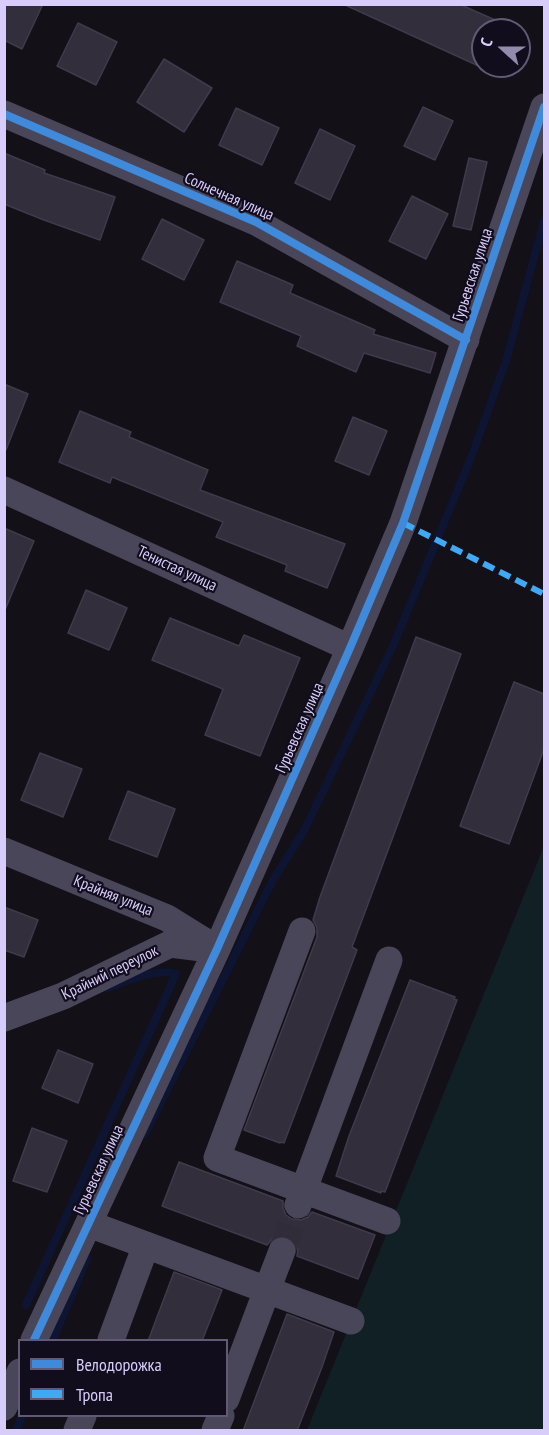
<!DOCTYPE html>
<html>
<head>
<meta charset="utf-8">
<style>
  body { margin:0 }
  #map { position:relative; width:549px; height:1435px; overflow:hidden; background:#131018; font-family:"PT Sans Narrow",sans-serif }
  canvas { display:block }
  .frame { position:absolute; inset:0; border:6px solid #d8ccfb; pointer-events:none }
  .legend { position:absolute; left:18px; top:1339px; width:210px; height:78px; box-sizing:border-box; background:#120d1c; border:2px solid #615975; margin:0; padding:8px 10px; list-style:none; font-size:18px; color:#d8ccfb }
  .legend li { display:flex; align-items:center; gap:12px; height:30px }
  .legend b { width:30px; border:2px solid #615975 }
  .north { position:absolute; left:471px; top:18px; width:60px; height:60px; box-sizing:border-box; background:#120d1c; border:2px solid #615975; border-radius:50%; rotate:291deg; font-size:16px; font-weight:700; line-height:24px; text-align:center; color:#d8ccfb }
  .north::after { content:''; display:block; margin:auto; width:21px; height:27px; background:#938aac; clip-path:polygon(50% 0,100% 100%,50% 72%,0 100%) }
</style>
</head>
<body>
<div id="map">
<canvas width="549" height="1435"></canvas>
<div class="frame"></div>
<ul class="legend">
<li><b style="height:8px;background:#408adc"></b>Велодорожка</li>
<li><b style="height:8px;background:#3fa9f5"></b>Тропа</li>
</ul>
<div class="north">С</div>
</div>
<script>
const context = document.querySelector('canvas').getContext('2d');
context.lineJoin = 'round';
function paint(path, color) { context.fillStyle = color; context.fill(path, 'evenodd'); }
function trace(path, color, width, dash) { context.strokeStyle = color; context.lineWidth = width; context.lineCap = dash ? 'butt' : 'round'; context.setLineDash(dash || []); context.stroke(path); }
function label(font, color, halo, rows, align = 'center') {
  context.font = font + ' "PT Sans Narrow",sans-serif'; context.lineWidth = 4.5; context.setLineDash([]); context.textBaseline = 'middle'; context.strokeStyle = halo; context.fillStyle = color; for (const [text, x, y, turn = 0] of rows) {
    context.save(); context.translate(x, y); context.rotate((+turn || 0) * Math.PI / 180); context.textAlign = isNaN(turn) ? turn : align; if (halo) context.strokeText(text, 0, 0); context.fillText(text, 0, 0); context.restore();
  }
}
paint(new Path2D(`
  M544 846V1430H307Z`), '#102024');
trace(new Path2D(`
  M145 1134 273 880 304 831 393 646 471 458 506 361 544 221
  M26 1305 176 974C159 967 124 982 108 988
  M53 1340 87 1259
  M16 1430 22 1416`), '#0d1533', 8);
const building = new Path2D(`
  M4 4H43L22 49 4 40Z
  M343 4H459L502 23 499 30H483V68Z
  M78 23 117 42 96 85 57 66Z
  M164 59 212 88 184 132 137 102Z
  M423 107 453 121 435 160 404 146Z
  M236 108 279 128 262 165 219 145Z
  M320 129 355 146 330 200 295 183Z
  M4 153 45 170 44 173 115 197 100 240 44 220 4 204Z
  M469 158 487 162 471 230 453 226Z
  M412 196 448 214 426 259 389 241Z
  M162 219 204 240 184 280 142 259Z
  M237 261 293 285 290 293 375 330 373 334 436 353 430 373 364 353 356 372 297 346 301 336 220 302Z
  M4 384 28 394 6 450H4Z
  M80 411 131 432 129 437 208 470 200 490 345 544 327 588 285 571 287 565 216 537 223 522 112 477 110 483 59 462Z
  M353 417 387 431 369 475 335 461Z
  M4 528 34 541 5 610H4Z
  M86 590 127 608 109 650 68 633Z
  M170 618 239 646 244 635 300 658 260 756 205 735 223 689 152 660Z
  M416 637 461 654 352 947 357 950 284 1143 281 1142 280 1143 244 1130 317 937V928L313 920 320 897Z
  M514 682 544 694V749L509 844 460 826Z
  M40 753 82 769 63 817 21 800Z
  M128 791 175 809 157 857 109 839Z
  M4 907 38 920 24 957 4 950Z
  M410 980 455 997 454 999 457 1000 385 1192 381 1191V1193L336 1176 349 1136Z
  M58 1050 93 1064 78 1103 42 1088Z
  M32 1128 67 1141 47 1192 13 1181Z
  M179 1162 283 1201V1208L286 1215 292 1219 301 1220 308 1217 312 1212 375 1235 358 1279 297 1256 298 1249 295 1242 287 1236H279L273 1238 267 1245 162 1206Z
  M174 1272 222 1290 202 1341H148Z
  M287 1314 334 1332 322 1367 297 1431H243Z`);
paint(building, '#322e3b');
trace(building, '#413a4c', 1.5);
trace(new Path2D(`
  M282 1251 298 1206`), '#312c3a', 27, [27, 14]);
trace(new Path2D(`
  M4 114 256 222 466 340
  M4 490 350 648
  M4 851 167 918 217 949
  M302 931 217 1158 387 1221
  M4 1018 63 996 170 944 210 949
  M298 1205 389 960
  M89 1224 267 1290 226 1399
  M282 1251 267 1290 351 1321
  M34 1340 217 949 350 648 403 523 544 107
  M111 1340 146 1245
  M4 1407 20 1372
  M77 1430 83 1416
  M215 1430 221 1416`), '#494659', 27);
trace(new Path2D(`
  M403 523 544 594`), '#3fa9f5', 6, [12, 6]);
trace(new Path2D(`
  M4 114 256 222 466 340
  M34 1340 217 949 350 648 403 523 544 107`), '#408adc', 8);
label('16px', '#d8ccfb', '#120d1c', [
  ["Солнечная улица",229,197,24],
  ["Гурьевская улица",473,275,-72],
  ["Тенистая улица",177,569,25],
  ["Гурьевская улица",300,728,-66],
  ["Крайняя улица",113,896,22],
  ["Крайний переулок",110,973,-26],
  ["Гурьевская улица",99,1170,-65]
]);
</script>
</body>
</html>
